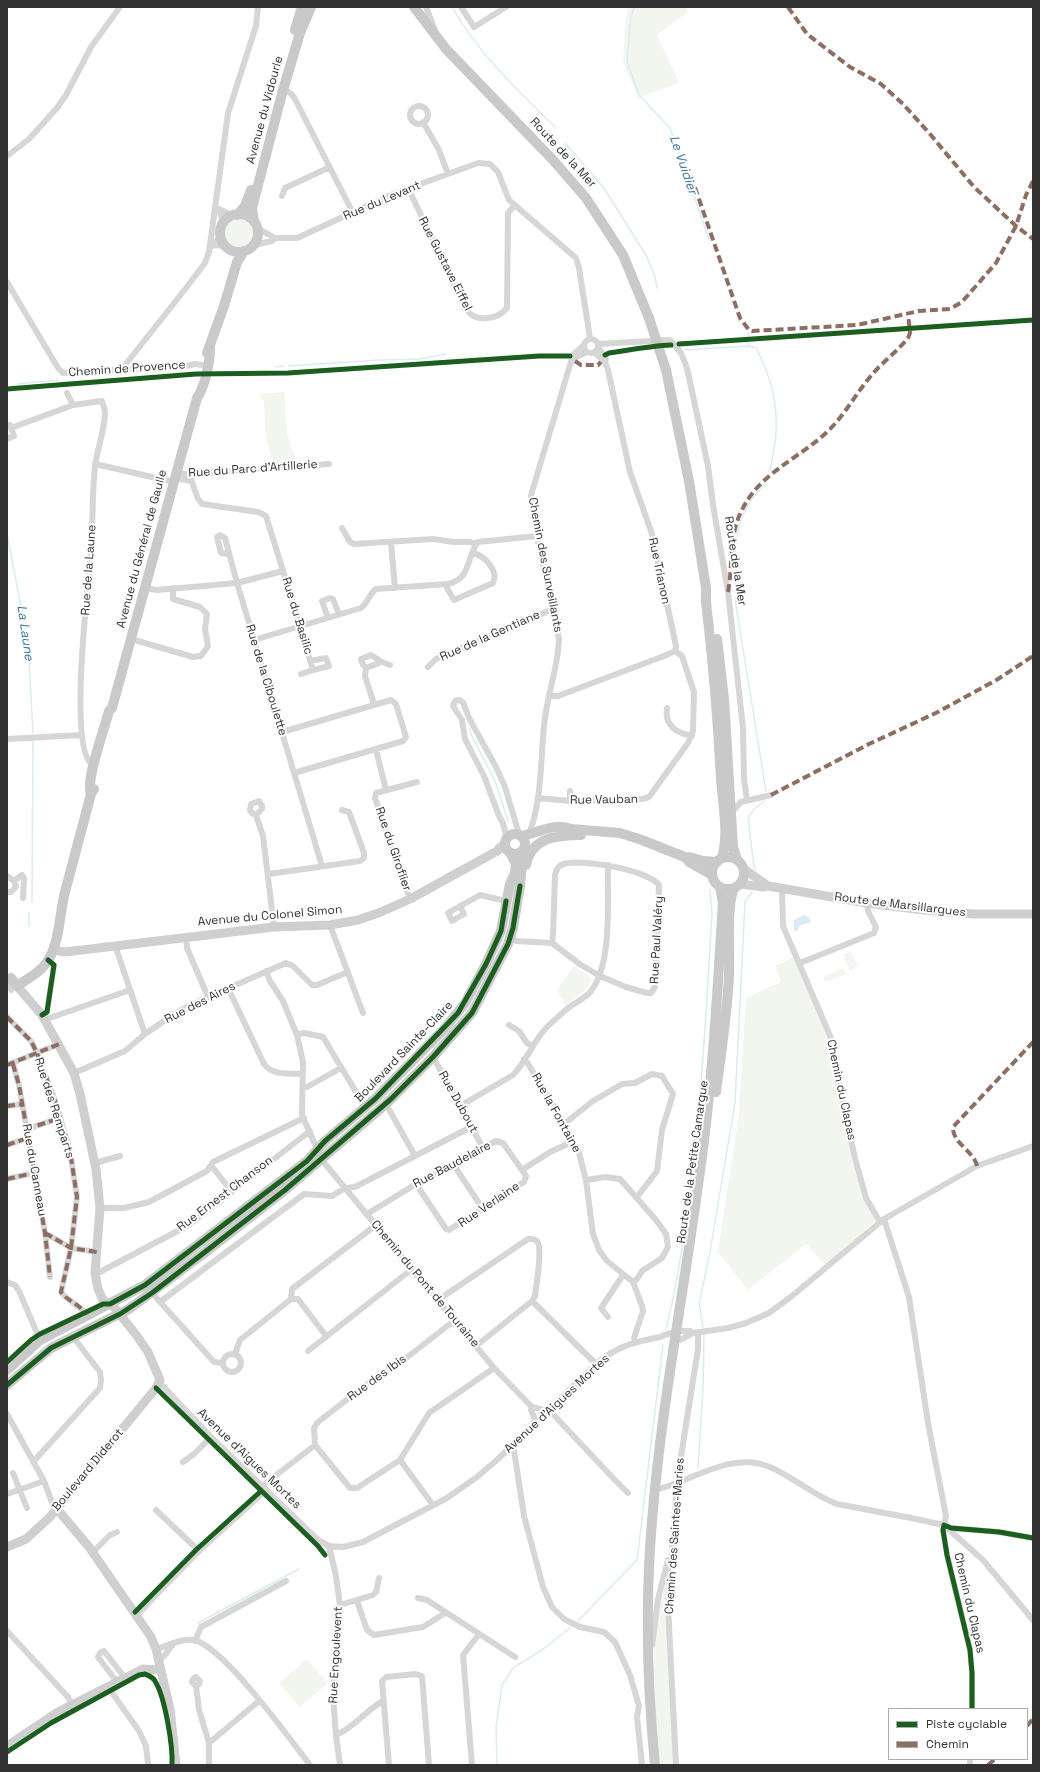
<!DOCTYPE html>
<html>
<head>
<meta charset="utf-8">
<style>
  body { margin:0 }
  #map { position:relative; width:1040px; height:1772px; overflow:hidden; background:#fff; font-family:"Space Grotesk",sans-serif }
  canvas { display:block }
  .frame { position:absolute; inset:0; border:8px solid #323232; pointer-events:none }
  .legend { position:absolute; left:888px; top:1708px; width:140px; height:52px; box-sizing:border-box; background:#fff; border:1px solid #adadad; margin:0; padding:5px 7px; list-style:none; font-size:12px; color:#323232 }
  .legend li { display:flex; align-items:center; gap:8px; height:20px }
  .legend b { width:20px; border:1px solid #adadad }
</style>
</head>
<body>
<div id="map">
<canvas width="1040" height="1772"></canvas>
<div class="frame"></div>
<ul class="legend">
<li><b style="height:5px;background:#1b5e20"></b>Piste cyclable</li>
<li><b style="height:5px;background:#8d6e63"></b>Chemin</li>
</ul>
</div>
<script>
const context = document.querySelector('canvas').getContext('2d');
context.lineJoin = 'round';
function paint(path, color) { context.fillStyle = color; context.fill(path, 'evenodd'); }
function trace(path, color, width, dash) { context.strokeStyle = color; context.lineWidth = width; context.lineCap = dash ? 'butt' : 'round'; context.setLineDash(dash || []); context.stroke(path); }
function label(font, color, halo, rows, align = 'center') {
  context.font = font + ' "Space Grotesk",sans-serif'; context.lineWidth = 4; context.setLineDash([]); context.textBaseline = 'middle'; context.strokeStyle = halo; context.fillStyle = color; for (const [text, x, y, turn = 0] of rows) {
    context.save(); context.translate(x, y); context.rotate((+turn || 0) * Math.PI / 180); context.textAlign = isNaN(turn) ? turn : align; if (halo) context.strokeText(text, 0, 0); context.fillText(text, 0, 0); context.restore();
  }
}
paint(new Path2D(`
  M628 7H685L688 12 657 35 679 83 638 98 623 61 626 19Z
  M225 233a14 14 0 1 1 28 0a14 14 0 1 1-28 0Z
  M284 392 287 433 296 461 268 463 271 457 265 434 264 401 260 394Z
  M851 951 858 966 850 971 843 955Z
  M794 957 830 1043 863 1194 876 1220 826 1266 806 1244 748 1290 718 1252 739 1113 746 998 781 982 775 966Z
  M574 966 589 976 592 980 584 991 566 1006 557 990Z
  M843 968 846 974 825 982 823 977Z
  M669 1565 675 1765H660L655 1725 654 1640Z
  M307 1659 328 1683 300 1707 279 1683Z`), '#f2f6ee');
paint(new Path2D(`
  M804 915 810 918 811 922 799 926 798 930 794 932V920Z`), '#dbebf4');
trace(new Path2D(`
  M452 7C478 53 517 90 555 127
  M634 7 631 17 627 61 639 95 670 128 709 239
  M565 143 604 188 647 257 655 277 657 288
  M748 332V336
  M748 341 749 346
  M685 350 749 346 756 348C770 374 778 404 776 434 775 446 772 459 770 471
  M289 366 379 360 420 359 446 354
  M276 367 284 366
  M18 384 58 380
  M7 534 28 643 33 733
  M735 572C735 549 736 525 748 505 753 496 765 485 768 478
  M736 579V606L766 791
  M470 729 471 734 495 781 508 821
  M756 870 754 867 748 818 754 809 765 801
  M32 902 33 741
  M29 926V912
  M703 1328 699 1303 701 1295 710 1252 735 1103 745 902 752 892
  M666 1329C676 1290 682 1251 687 1212 701 1113 706 1014 712 914L710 890
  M698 1468 703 1389 704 1335
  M578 1621 637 1560 663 1345
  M198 1623 299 1569
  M497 1765 496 1727 502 1685 513 1668 542 1650 570 1628`), '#dbebf4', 1.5);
trace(new Path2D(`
  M426 7 435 30
  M461 7 474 27 506 7
  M283 90 289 92 294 97 353 213
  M410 115a9 9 0 1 1 18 0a9 9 0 1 1-18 0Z
  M423 122 439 150 448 174
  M7 156 29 139 57 108 66 95 91 47 120 7
  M408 188 466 309C475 323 497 320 507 308L508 213 515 205
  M282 196 285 188 330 167
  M215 207 233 216
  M220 211 223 223
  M257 228 275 238H297L393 194 478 163 490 164 498 172 509 200 576 258 579 268 590 338
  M214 245 221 234
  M254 245 272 241 275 238
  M210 247 214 245 225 246
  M7 282 58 368 63 373 186 366 195 364 202 365
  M584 346a7 7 0 1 1 14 0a7 7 0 1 1-14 0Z
  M598 344 670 340 681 353 687 368 708 466 713 505 728 592 743 728 744 779 747 800
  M594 352 605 362
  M572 359 587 352
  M122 369 186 288 205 263 209 252 228 113 256 26 258 7
  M67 393 73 405
  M7 425H10L14 436 7 439
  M11 428 73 405 102 401C103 405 105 409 105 413 105 430 97 449 95 466 92 494 93 523 91 551 89 581 67 752 93 765
  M95 464 174 482
  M176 473 189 474 329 464
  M189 474 198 499 202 504 258 512 266 516 283 571
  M175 478 191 481
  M342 528 350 542 354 544 433 539 454 542H470L476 544
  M391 543 395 588
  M228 554 221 553 217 537 220 535 225 538 237 583 283 571 313 670 329 666 326 658 310 661
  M447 584V588L454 600 493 583C499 571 485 556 473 553
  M145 588 157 590 237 583 322 866
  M328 618 322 601 330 598 333 599 339 614
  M131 639 193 657 201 656 208 646 205 629 207 614 200 607 173 599V588
  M254 640 361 608C368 603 369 594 376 589L447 584C472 580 466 556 478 542L537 536
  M371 655 379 660V663L366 668 363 665 361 659Z
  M379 661 390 665
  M428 667 436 659 553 609
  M366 668 365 676 374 704
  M301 674 313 670
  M550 696H558L664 656 675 651 676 646 652 534 630 472 608 370 605 362 606 359 598 347
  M667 708C664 725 676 733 692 736
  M282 732 391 700 396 704 406 737 403 741 294 773
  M7 739 82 735
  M376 750 386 790
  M538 798 570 801 642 799 649 797 688 743 693 731 694 692 682 656 675 651
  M570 801V791
  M732 812 741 802 771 795
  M256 815 262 809V806L259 801 251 804 250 810 252 813 256 815 263 836 274 927
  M529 834C543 798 540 756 545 717 549 690 558 666 559 639L537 536 531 495 573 355 584 345
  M507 839 503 823 499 816 484 776 465 739 462 720 453 706 455 701 459 700 463 702 469 718 496 767 505 787 519 834
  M269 874 360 861 364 858V853L349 812 342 810
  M7 876 14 881 16 887 11 892H7
  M14 881 22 875 24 878 23 898
  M782 889 783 926 831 1038 843 1104 855 1158 866 1198 880 1222
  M410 899 375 798 376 793 417 782
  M460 906 464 914 452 921 448 913 480 895 506 901
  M330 925 363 1013
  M186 937 187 948 208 997
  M510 938 516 941 552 943 581 965 600 976 626 987 647 993H651L655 987 659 885C648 870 578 857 561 865 557 867 556 871 555 875L553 935 552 943
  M116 945 117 951 145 1034
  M800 963 874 933 876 927 868 911 867 903
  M266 971 270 981 283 1001 297 1035 303 1062 302 1115 317 1149
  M11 978 9 983 11 990
  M228 988 264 1064C273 1076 289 1073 303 1074
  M42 1015 47 1012 54 965 48 960
  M7 1017 31 1041 37 1053 55 1101 70 1151 77 1197 71 1248 61 1292C68 1302 81 1305 87 1316
  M44 1020 130 990
  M509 1025 519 1031 527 1043 532 1046
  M297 1035 304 1033 323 1037 365 1107
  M433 1057 483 1148
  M524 1059 527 1062 564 1124 572 1142 578 1149 586 1180 593 1234 599 1250 607 1261 633 1282 642 1306 643 1311 634 1338 635 1342
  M13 1064 19 1085 27 1131 45 1233 50 1277
  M7 1065 59 1044
  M74 1073 125 1051 145 1034 179 1011 208 997 286 963 293 966 312 985H317L348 972
  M303 1088 307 1087 341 1068
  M386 1104 415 1156
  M7 1106 22 1104
  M460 1106 513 1075C526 1062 533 1042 546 1028 553 1021 560 1015 567 1009 574 1003 586 998 591 991 613 962 607 901 608 865
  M564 1124 593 1101 622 1084 635 1083 652 1074 662 1076 673 1094 662 1130 657 1171 637 1197
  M27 1131 33 1127 60 1118
  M7 1145 28 1138
  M321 1159 494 1368 532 1407 551 1412 613 1478 628 1493
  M95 1163 120 1156
  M453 1164 483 1209
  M211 1165 231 1191
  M7 1179 34 1173
  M586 1180 606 1177 620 1179 656 1220 666 1234 668 1247 662 1258 642 1271 637 1279 633 1282
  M416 1184 446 1229 449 1230 524 1182 526 1176 522 1170
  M100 1208H124L149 1202 207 1171 213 1162 304 1118
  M367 1214 416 1184 496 1141 503 1143 522 1170 550 1152 572 1142
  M884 1219 909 1297 928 1423 946 1516 943 1530 947 1555 970 1650 972 1673V1709
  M45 1233 71 1248 97 1252
  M95 1273H98L189 1225 310 1131
  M7 1282 15 1285 19 1291 40 1340
  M152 1293 214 1362 223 1363
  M291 1299H298L326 1336
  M438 1300 528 1239C531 1239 534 1238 537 1241 543 1248 536 1286 535 1296L532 1301 476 1346
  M532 1301 596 1364
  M160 1302 304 1194 332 1196 345 1188 355 1187 471 1127
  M608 1317 601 1308 623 1275
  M681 1331H690L693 1333
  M680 1340 693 1333 728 1328 746 1323 769 1313 792 1296 884 1219 977 1166 1033 1146
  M308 1351 412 1269
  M235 1354 240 1340 291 1299 292 1289 376 1225
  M223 1363a9 9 0 1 1 18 0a9 9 0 1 1-18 0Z
  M159 1382 211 1437 318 1540 329 1546 343 1547 363 1542 447 1498 477 1477 498 1459 596 1364C617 1346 634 1342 660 1337L664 1335 675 1332
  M532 1407 531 1410 536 1422
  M7 1414 44 1481 53 1505 57 1509
  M315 1445 314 1428 318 1422 380 1374 401 1362 455 1320
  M511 1447 514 1450 524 1516 543 1587 552 1607 564 1619 580 1627 604 1632 615 1642 630 1675 639 1706 637 1717 642 1765
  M400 1460 429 1413 494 1368
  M33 1462 100 1388 101 1380 100 1372 74 1338
  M183 1462 194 1454 211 1437
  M13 1473 27 1508
  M262 1486 315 1445 350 1488H357L400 1460 433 1505
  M655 1490C691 1482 731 1450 770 1467 793 1477 813 1495 837 1504L911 1518 944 1525 951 1528 999 1532 1033 1538
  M7 1494 44 1481
  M156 1510 199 1551
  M946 1527 983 1560 1033 1620
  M329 1546 336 1576 340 1605 333 1696 336 1735 340 1765
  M93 1552 110 1535 117 1532
  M418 1598 427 1600 515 1657
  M357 1601 367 1630 374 1635 423 1627 445 1613
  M340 1605 373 1595 376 1592 379 1578
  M137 1615 199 1551 266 1490
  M7 1631 68 1697 72 1705
  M195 1641 201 1627 286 1581
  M652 1645 658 1599 668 1560
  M156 1649C167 1646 182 1638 194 1640 224 1647 289 1738 310 1765
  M158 1662 165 1655 173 1644
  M117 1682 98 1657 101 1652 104 1651 125 1678
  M196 1686 199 1684 200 1681 196 1677 193 1679 192 1682 196 1686 199 1710 209 1743
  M108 1687 139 1731 146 1746 148 1765
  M336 1735C354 1728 366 1710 383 1701
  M209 1765V1743L259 1701
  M389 1765 382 1681 386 1677 416 1674 422 1676 429 1765
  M472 1765 463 1655 479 1634
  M676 1765 668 1605 677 1482 698 1349V1333
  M970 1765V1759`), '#d6d6d6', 6);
trace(new Path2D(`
  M744 869 768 886
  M740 884 764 887 768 886 867 903 924 910 973 914H1033
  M53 950 65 952 274 927 330 925 358 920 381 912 410 899 499 850V848L505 844
  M57 1509 89 1547 151 1637 156 1649 170 1709 176 1765
  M7 1547 26 1539 50 1517 156 1388 160 1380 148 1352 137 1336 114 1307 103 1300 98 1289 95 1273 100 1208 96 1169 80 1094 74 1073 42 1015 17 986
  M7 1746 58 1712 143 1669 159 1670`), '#cfcfcf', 9);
trace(new Path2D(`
  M414 7 446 49 553 160 586 198 623 255 649 318
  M295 30 302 7
  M220 233a19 19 0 1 1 38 0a19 19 0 1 1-38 0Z
  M237 215 245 206 251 190
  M254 221 252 208 283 90 300 33 311 7
  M207 353 224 306 237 262 244 251
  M666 370 689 481 706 588V602C713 661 718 720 721 779 723 805 729 834 722 858
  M717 639 724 699 733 847 737 860
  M91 794C85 781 105 727 109 711L112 708 197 398C205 387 210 361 210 348
  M505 844a10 10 0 1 1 20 0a10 10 0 1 1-20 0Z
  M522 836C538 833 555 822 571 829L620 833 642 840 687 858 689 857 703 861 717 862
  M712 873a16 16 0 1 1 32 0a16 16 0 1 1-32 0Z
  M687 858 689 862 712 875
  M526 865C532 836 557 836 581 835
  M11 978 17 986C26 980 37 974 44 966 60 948 59 914 65 892L91 794 94 789
  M716 1092C721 1054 727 1015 729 976 730 954 726 907 734 888
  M7 1370 40 1340 145 1285 307 1161 325 1141 375 1099 446 1027 465 1003 486 964 501 931 510 884 515 873 516 864 511 854
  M7 1385 51 1348 129 1309 203 1254 285 1190 386 1104 433 1057 472 1013 508 944 513 928 520 886 523 851
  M655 1765C647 1684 645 1603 652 1521 661 1409 683 1297 698 1185 712 1092 717 997 723 903L720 887`), '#c9c9c9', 10);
trace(new Path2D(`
  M649 318 666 370`), '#c9c9c9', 10);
trace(new Path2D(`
  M788 7 807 34 850 67 881 84 903 104 930 134 974 187 1016 226 1033 239
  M691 176 740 318 749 330 752 331 857 325 919 311 950 309 962 302 996 263 1016 226 1026 195 1033 181
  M575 361 581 365H598L601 362
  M728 592C733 566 729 538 740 514 758 473 796 461 827 432 844 416 855 395 870 377 881 363 897 352 908 338L910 333 908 314
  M771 795 869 744 938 712 998 679 1033 656
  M7 1017 31 1041 37 1053 55 1101 70 1151 77 1197 71 1248 61 1292C68 1302 81 1304 86 1315
  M13 1064 19 1085 27 1131 45 1233 50 1277
  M7 1065 59 1044
  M7 1106 22 1104
  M27 1131 33 1127 60 1118
  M7 1145 28 1138
  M977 1166C974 1151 952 1143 953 1127L1033 1042
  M7 1179 34 1173
  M45 1233 71 1248 97 1252
  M1027 1726 1033 1719
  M988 1765 995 1759`), '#8d6e63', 4, [8, 4]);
trace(new Path2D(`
  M679 344 1033 320
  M605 355 609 353C630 350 650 346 671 345
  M7 389 196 374 288 373 539 356H570
  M42 1015 47 1012 54 965 48 960
  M7 1362 31 1340 40 1334 103 1304H110L145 1285 307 1161 325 1141 375 1099 458 1013 486 964 497 940 501 931 506 901
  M7 1385 51 1348 120 1314 152 1293 285 1190 391 1099 433 1057 472 1013 508 944 513 928 520 886
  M156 1388 318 1546 325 1555
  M135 1612 197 1549 261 1491
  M972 1709V1673L970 1650 947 1555 943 1530 944 1525 951 1528 999 1532 1033 1538
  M7 1752 51 1723 139 1675 145 1674C149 1676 153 1677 155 1681 165 1697 173 1746 172 1765`), '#1b5e20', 5);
label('12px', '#323232', '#fff', [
  ["Avenue du Vidourle",265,110,-75],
  ["Route de la Mer",563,153,47],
  ["Rue du Levant",382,201,-23],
  ["Rue Gustave Eiffel",445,264,63],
  ["Chemin de Provence",127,369,-4],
  ["Rue du Parc d'Artillerie",253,469,-4],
  ["Avenue du Général de Gaulle",142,549,-75],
  ["Route de la Mer",735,561,81],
  ["Chemin des Surveillants",545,565,79],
  ["Rue de la Laune",89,570,-86],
  ["Rue Trianon",659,571,78],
  ["Rue du Basilic",297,616,73],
  ["Rue de la Gentiane",490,636,-24],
  ["Rue de la Ciboulette",266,680,73],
  ["Rue Vauban",604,800,-1],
  ["Rue du Giroflier",393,849,71],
  ["Route de Marsillargues",900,905,7],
  ["Avenue du Colonel Simon",270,916,-5],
  ["Rue Paul Valéry",657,940,-87],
  ["Rue des Aires",200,1003,-27],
  ["Boulevard Sainte-Claire",404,1052,-46],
  ["Chemin du Clapas",841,1090,78],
  ["Rue Dubout",458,1102,61],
  ["Rue des Remparts",54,1108,72],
  ["Rue la Fontaine",556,1113,61],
  ["Route de la Petite Camargue",693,1162,-82],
  ["Rue Baudelaire",452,1165,-28],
  ["Rue du Canneau",34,1170,80],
  ["Rue Ernest Chanson",225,1194,-37],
  ["Rue Verlaine",489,1205,-34],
  ["Chemin du Pont de Touraine",425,1284,50],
  ["Rue des Ibis",377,1378,-36],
  ["Avenue d'Aigues Mortes",557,1404,-43],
  ["Avenue d'Aigues Mortes",249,1459,44],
  ["Boulevard Diderot",88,1470,-50],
  ["Chemin des Saintes-Maries",675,1536,-86],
  ["Chemin du Clapas",969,1603,77],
  ["Rue Engoulevent",336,1655,-87]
]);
label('italic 13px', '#3a779a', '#fff', [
  ["Le Vuidier",683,165,71],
  ["La Laune",25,633,82]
]);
</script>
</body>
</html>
